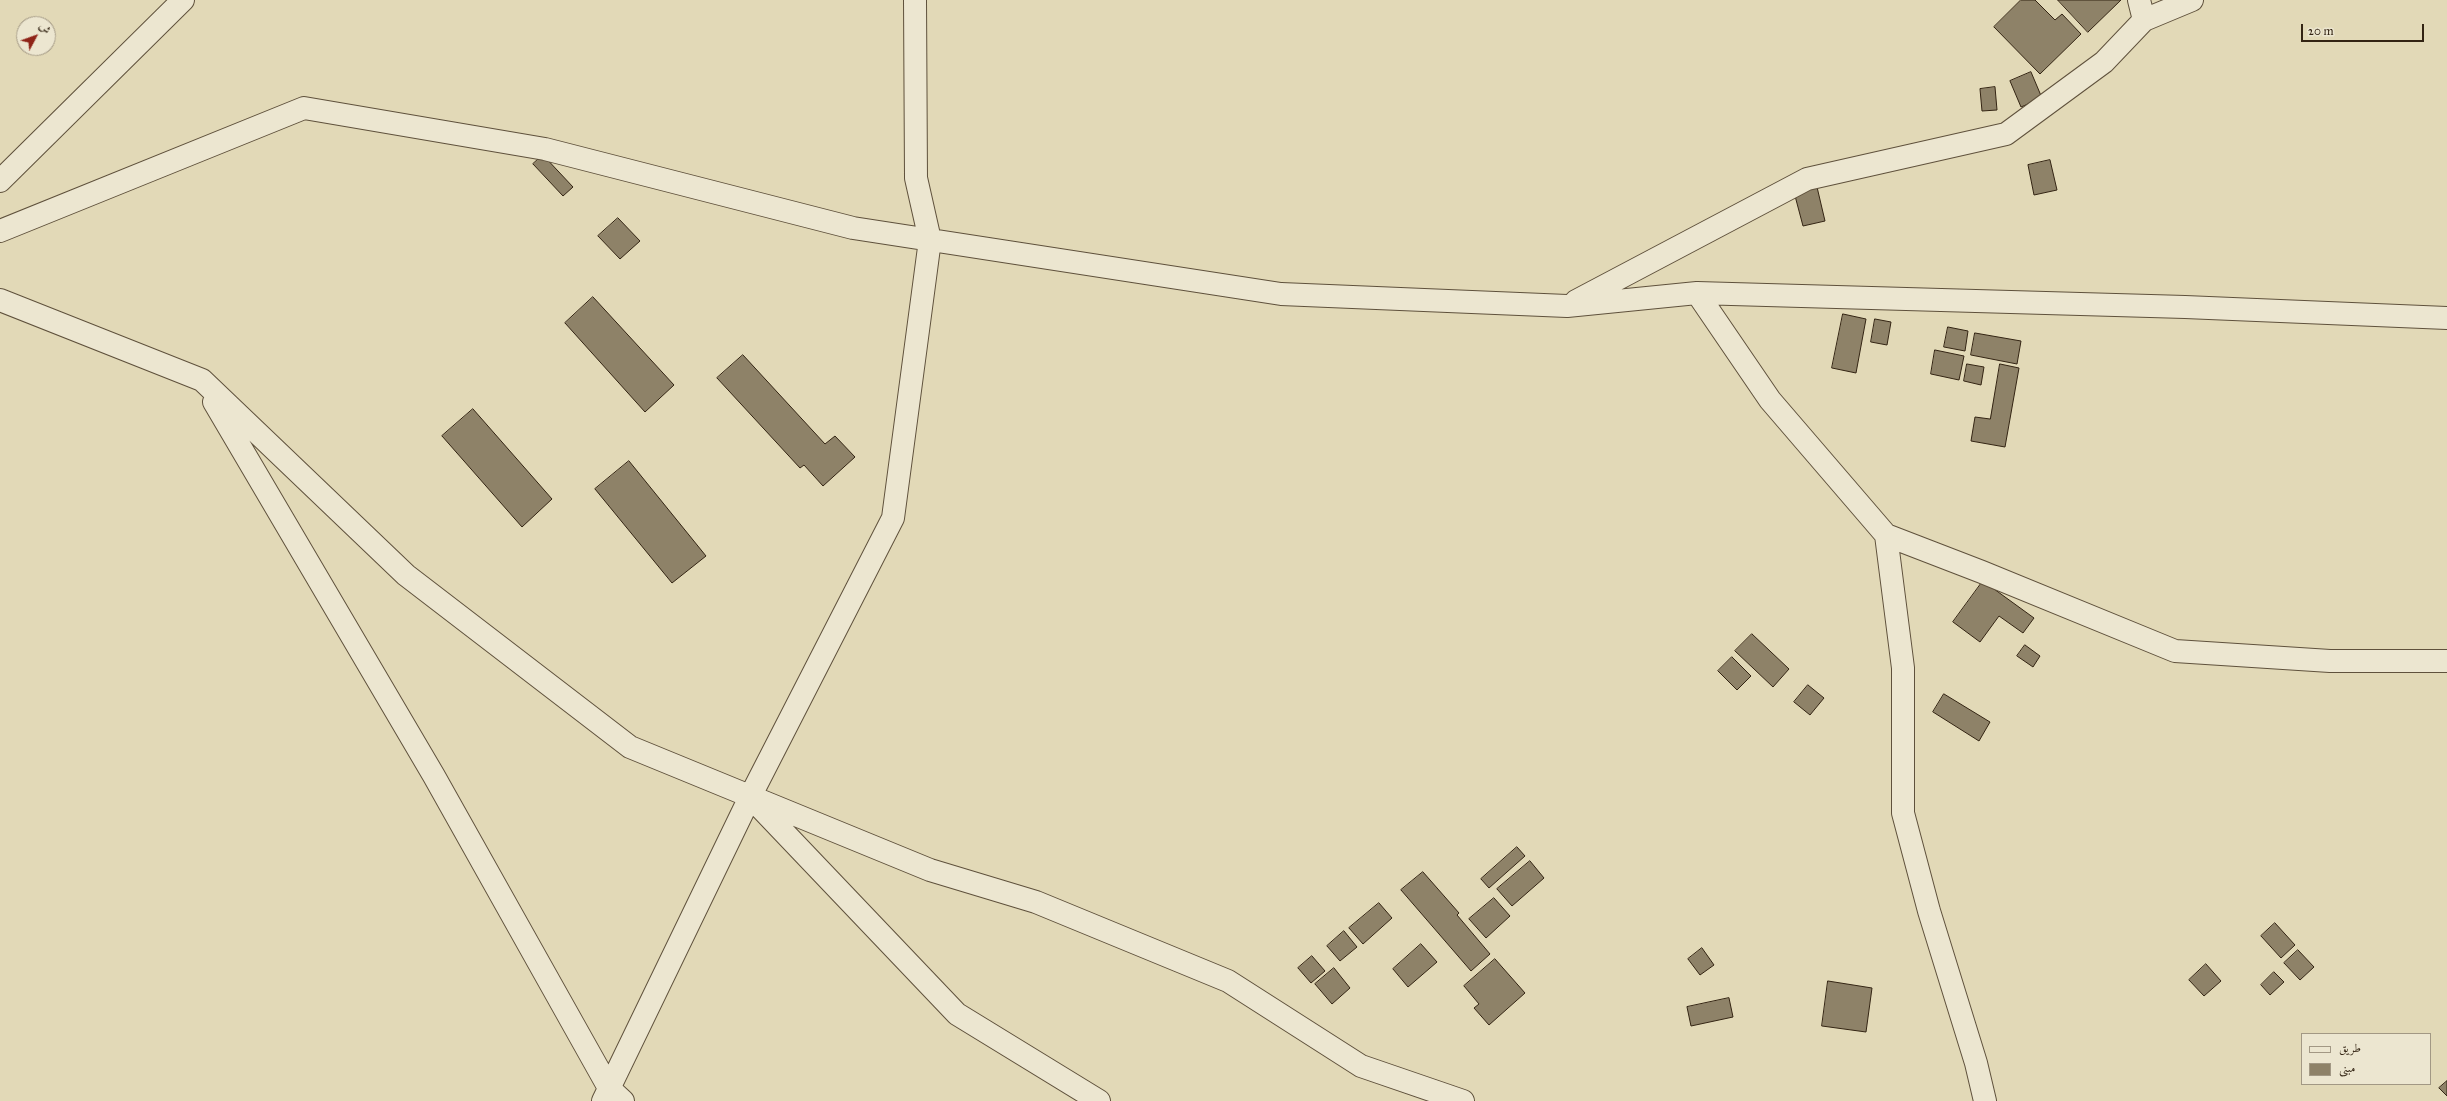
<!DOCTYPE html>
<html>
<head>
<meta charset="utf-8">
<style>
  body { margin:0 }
  #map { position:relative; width:2447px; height:1101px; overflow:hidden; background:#e2d9b7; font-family:"IM FELL Great Primer",Amiri,serif }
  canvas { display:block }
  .legend { position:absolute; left:2301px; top:1033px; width:130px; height:52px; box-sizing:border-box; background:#ece6d0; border:1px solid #a29884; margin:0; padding:5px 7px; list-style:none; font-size:12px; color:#332413 }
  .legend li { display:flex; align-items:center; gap:8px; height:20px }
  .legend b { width:20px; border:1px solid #a29884 }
  .north { position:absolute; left:16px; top:16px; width:40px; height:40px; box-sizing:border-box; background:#ece6d0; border:1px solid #a29884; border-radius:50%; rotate:49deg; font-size:11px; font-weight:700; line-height:16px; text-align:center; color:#332413 }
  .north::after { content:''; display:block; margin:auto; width:14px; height:18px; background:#8f2418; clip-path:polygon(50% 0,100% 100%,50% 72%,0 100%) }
  .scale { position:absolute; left:2301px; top:24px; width:123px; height:18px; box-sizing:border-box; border:2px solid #332413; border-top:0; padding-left:5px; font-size:12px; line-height:14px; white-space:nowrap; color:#332413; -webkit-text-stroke:3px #ece6d0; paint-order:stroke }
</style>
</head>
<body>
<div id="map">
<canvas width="2447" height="1101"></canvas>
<ul class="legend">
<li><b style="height:5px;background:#ece6d0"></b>طريق</li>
<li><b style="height:11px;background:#8e8268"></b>مبنى</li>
</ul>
<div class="north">ش</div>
<div class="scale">20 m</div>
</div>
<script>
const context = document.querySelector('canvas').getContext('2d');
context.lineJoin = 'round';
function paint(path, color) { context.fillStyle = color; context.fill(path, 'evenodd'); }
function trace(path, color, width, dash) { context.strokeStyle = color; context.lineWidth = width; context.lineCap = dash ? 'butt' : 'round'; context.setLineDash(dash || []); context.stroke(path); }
const building = new Path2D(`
  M2021 0H2035L2055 20 2062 14 2081 34 2040 74 1994 27Z
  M2058 0H2121L2088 32Z
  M2031 72 2042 98 2021 107 2010 81Z
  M1995 87 1997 110 1982 111 1980 89Z
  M543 155 573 187 563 196 533 164Z
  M2050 160 2057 190 2034 195 2028 165Z
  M1817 187 1825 221 1803 226 1794 192Z
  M618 218 640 241 620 259 598 236Z
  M593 297 674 385 645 412 565 323Z
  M1843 314 1866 319 1856 373 1832 368Z
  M1875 319 1891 322 1887 345 1871 342Z
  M1948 327 1968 331 1965 351 1944 347Z
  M1975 333 2021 341 2017 364 1971 355Z
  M1935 350 1964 356 1959 380 1931 374Z
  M743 355 825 444 835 436 855 457 823 486 804 465 800 468 717 378Z
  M1967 364 1984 367 1981 385 1964 381Z
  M2000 364 2019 368 2005 447 1971 441 1975 417 1990 419Z
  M473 409 552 499 522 527 442 436Z
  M629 461 706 556 672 583 595 489Z
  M1983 581 2034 618 2023 633 1999 616 1980 642 1953 622Z
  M1752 634 1789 669 1773 687 1735 651Z
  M2025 645 2040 656 2033 667 2017 656Z
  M1732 657 1751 676 1737 690 1718 671Z
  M1808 685 1824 698 1810 715 1794 702Z
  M1944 694 1990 722 1979 741 1933 712Z
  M1517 847 1525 856 1489 888 1481 879Z
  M1530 861 1544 878 1512 906 1497 889Z
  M1423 872 1459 913 1457 915 1490 954 1471 971 1401 890Z
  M1494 898 1510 916 1486 938 1469 919Z
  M1379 903 1392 918 1363 944 1349 928Z
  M2275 923 2295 945 2281 958 2261 936Z
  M1344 931 1357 947 1340 961 1327 946Z
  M1421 944 1437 962 1408 987 1393 969Z
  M1702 948 1714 965 1700 975 1688 959Z
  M2298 950 2314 967 2300 980 2284 963Z
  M1312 956 1325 971 1311 983 1298 968Z
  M1495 959 1525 993 1489 1025 1474 1008 1479 1004 1464 986Z
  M2206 964 2221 981 2204 996 2189 980Z
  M1334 968 1350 988 1332 1004 1315 984Z
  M2274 972 2284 982 2270 995 2261 985Z
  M1828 981 1872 988 1866 1032 1822 1026Z
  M1729 998 1733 1017 1691 1026 1687 1007Z
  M2447 1081V1096L2439 1088Z`);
paint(building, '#8e8268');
trace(building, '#332413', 1);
const minor = new Path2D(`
  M2139 0 2144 20
  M0 181 183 0
  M0 231 304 108 545 149 853 228 1281 294 1567 306 1697 293 2185 307 2447 318
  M1697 293 1770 400 1886 535 1982 572 2175 651 2330 661H2447
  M0 300 202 380 406 575 630 747 930 870 1036 902 1228 981 1361 1066 1463 1101
  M1576 301 1807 179 2006 134 2104 62 2144 20 2192 0
  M214 402 434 776 609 1088 623 1101
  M1886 535 1903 668V813L1929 911 1976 1063 1985 1101
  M756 803 957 1014 1099 1101
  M603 1101 750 797 893 518 930 240 916 178 915 0`);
trace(minor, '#5f513c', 24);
trace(minor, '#ece6d0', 22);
</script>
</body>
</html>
